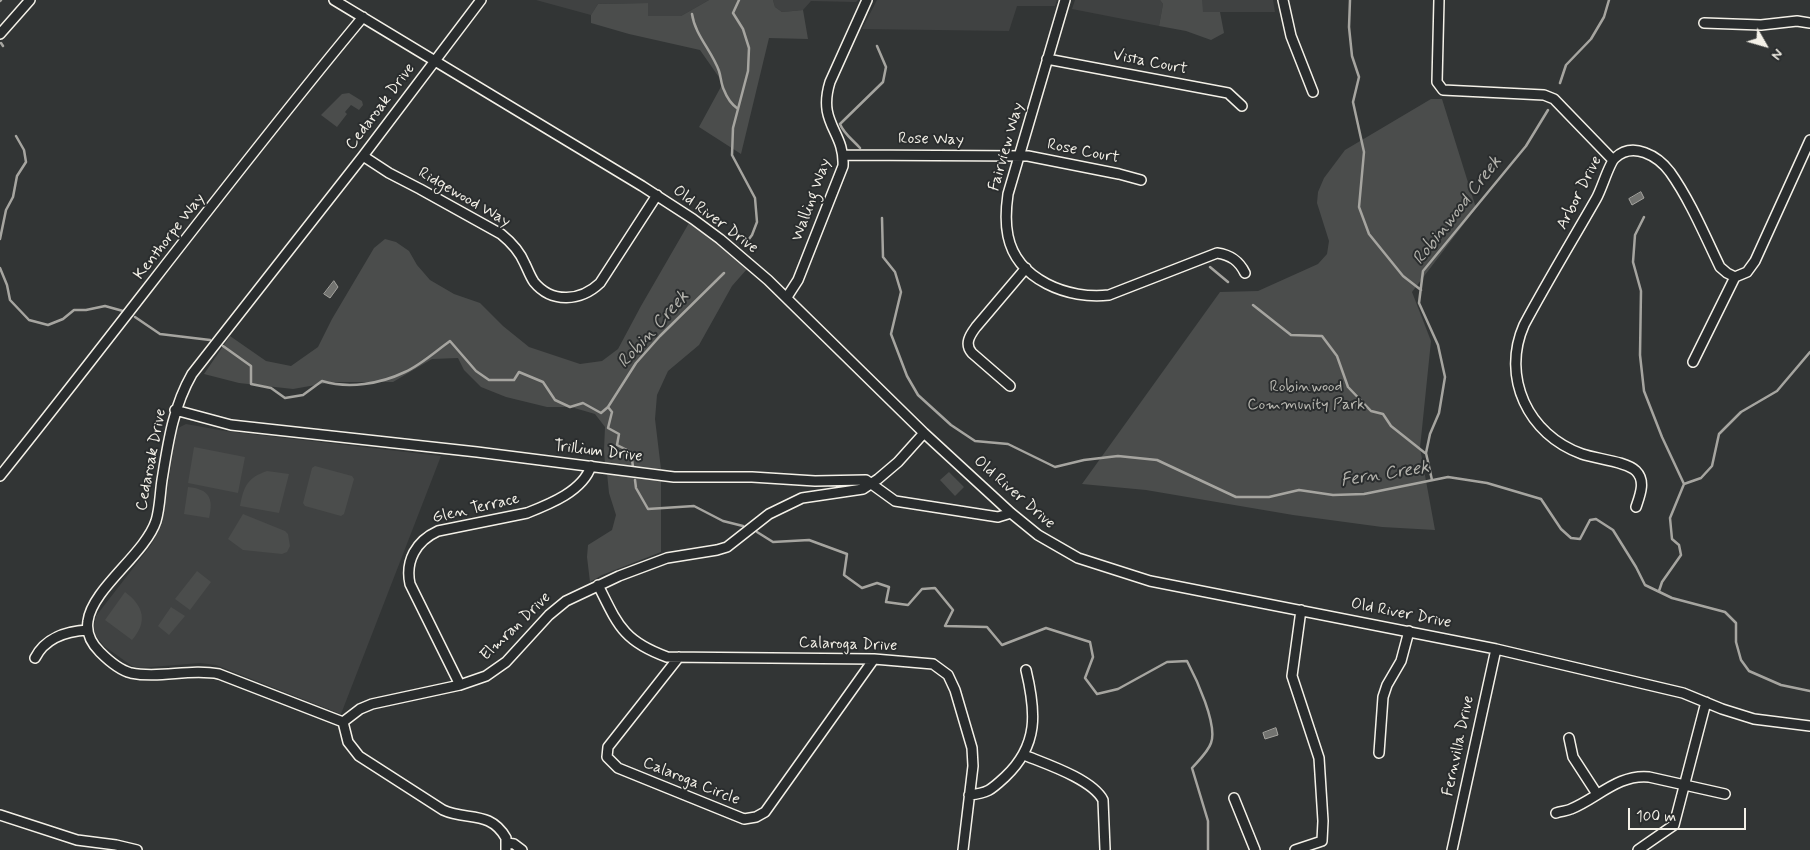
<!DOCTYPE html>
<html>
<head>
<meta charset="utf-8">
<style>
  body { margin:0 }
  #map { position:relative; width:1810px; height:850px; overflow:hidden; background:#323535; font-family:Mynerve,sans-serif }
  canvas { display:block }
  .north { position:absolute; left:1740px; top:20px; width:50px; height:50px; -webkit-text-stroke:4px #2a2d2e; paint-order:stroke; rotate:128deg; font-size:14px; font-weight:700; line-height:20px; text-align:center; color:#f4f1e8 }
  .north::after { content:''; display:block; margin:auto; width:18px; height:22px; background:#f4f1e8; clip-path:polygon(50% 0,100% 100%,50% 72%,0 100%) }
  .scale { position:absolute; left:1628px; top:808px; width:118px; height:22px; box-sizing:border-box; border:2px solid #f4f1e8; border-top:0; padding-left:6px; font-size:15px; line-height:18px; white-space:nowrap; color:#f4f1e8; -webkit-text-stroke:4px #2a2d2e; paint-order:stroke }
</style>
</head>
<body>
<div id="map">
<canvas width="1810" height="850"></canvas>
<div class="north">N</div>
<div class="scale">100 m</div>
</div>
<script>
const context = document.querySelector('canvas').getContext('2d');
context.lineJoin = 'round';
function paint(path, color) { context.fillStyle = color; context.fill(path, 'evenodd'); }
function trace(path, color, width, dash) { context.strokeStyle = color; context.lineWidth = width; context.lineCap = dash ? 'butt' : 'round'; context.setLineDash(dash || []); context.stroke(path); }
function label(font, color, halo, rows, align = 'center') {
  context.font = font + ' Mynerve,sans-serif'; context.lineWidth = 4; context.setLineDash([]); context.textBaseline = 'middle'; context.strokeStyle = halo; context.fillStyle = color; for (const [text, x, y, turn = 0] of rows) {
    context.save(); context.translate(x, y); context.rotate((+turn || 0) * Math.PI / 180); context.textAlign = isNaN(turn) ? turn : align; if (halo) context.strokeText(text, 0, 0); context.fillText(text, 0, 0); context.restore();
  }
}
paint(new Path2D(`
  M536 0H709L681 16H647V3L598 4 591 15Z
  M773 0H858L856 2 811 1 803 10 782 12 775 7Z
  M877 0H1057L1055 6H1017L1009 31 862 29Z
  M1075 0H1160L1163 4 1159 26 1072 9Z
  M1202 0H1273L1275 12H1202Z
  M186 424 225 431 441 456 341 714 216 665 200 663 139 668 132 666 104 646 95 635 94 626 96 616 151 545 162 524 176 432 180 427Z`), '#404242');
paint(new Path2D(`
  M709 0H773L775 7 782 12 803 10 808 39 769 38 741 154 699 127 723 83 700 50 629 34 591 23V15L598 4 648 3V16H681Z
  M1160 0H1202L1203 12H1220L1224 33 1211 40 1186 31 1159 26 1163 4Z
  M349 93 362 101 363 105 359 110 351 105 345 112 347 114 337 127 321 115 342 94Z
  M1431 99H1442L1476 208 1412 292 1431 341 1420 448 1435 530 1382 527 1293 515 1146 490 1082 484 1220 292 1258 291 1318 264 1327 254 1329 241 1317 203 1318 192 1324 178 1345 150Z
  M689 223 722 247 747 269 732 286 699 345 668 371 657 395 655 419 661 469 605 464 604 450 605 427 595 414 571 407H547L506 397 481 387 464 370 458 358 432 359 393 382H333L293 389 239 383 204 374 230 336 266 361 291 366 318 347 332 319 374 248 385 239 396 242 409 251 417 265 430 280 454 294 480 303 503 326 529 347 580 364 602 361 618 349 641 306Z
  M194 447 245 457 238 493 188 483Z
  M315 466 352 476 354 479 344 514 341 516 305 506 303 503 312 468Z
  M267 471 289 474 279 513 240 506C244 486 247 478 267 471Z
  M949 472 964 487 955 496 940 480Z
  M607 473 661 481V552L602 575 590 582 587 557 588 545 612 530 616 515 609 493Z
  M188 487C209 489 214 498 209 518L184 514Z
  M243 514 285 531 288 534 290 546 287 552 282 554 243 550 228 539Z
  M197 571 211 582 190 610 175 599Z
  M125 592C144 606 148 622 132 640L105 620Z
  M171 607 185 616 169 635 158 626Z`), '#4b4d4c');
const water = new Path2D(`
  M1641 192 1644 198 1632 205 1629 199Z
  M334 281 338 287 330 298 324 294Z
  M1276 728 1278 735 1265 739 1263 733Z`);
paint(water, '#727370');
trace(water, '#a6a5a0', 1);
trace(new Path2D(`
  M739 0 733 13 743 29 749 48 748 71 733 128 732 155 755 198 757 222 752 235 746 243
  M1350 0 1349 27 1352 56 1359 77 1353 102 1364 152 1359 207 1369 234 1403 276 1421 290
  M0 1 1 0
  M692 14C695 35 712 51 719 71 721 77 721 84 724 90 727 98 731 104 738 109
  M1 43 3 46
  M1560 83 1566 65 1591 39 1604 17 1609 0
  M860 148C852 139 844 134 840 124L883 82 886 67 877 46
  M1644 217 1635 235 1633 262 1641 291 1640 355 1644 391 1662 437 1684 484
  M882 218 883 257 895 272 901 292 891 334 907 376 918 395 951 425 975 441 1008 444 1055 467 1084 460 1118 456 1157 460 1236 497H1269L1299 490 1333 495 1364 494 1448 477 1487 483 1541 499 1561 529 1571 538 1580 539 1590 520 1596 519 1613 530 1636 567 1645 585 1672 598 1725 612 1736 623V642L1741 660 1749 671 1781 685 1810 691
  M0 239 6 210 13 197 17 176 26 162 24 150 16 136
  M1210 267 1228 282
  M0 268 7 285 10 300 29 320 48 325 63 319 74 310H86L105 306 123 311
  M1253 305 1291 335 1322 336 1337 356 1348 387 1371 411 1383 414 1391 426 1425 453
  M135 317 160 334 210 340
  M223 346 251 366V384L271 388 285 398 303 395 322 381C349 389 380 384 405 372 421 365 436 351 450 341L476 371 489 380H514L519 372 543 382 555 400 570 407 583 403 601 413 608 407 612 412 608 428 619 434 617 445 631 452 633 467
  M608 407 636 363 660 336 724 273
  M635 480 636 488 648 509 694 506 723 521 743 526
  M1432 480 1426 453 1430 434 1439 413 1445 377 1438 345 1419 303 1423 271 1526 146 1548 110
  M757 532 773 542 809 540 847 554 844 575 862 588 877 583 889 587 886 602 908 605 922 589 935 588 953 610 945 626 987 627 1002 645 1046 628 1090 642 1093 657 1085 678 1097 694 1118 689 1167 662 1187 661C1196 678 1218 725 1211 743 1208 752 1198 761 1192 768L1208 821V850
  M1659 591 1662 582 1681 555 1679 545 1672 539 1670 518 1684 484 1701 478 1712 466 1719 434 1741 412 1777 391 1810 352`), '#a6a5a0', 2.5);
const minor = new Path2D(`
  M334 0 642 186 693 219 720 239 768 280 924 433 1011 513 1038 535 1078 558 1150 581 1496 649 1683 693 1722 709 1754 719 1810 726
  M1065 0 1008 194C1006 208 1005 222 1008 236 1017 280 1069 300 1109 295L1217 253C1231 255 1239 261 1245 273
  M1283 0 1291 36 1313 92
  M1439 0 1437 82 1443 90 1544 95 1554 99 1613 160
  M1704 23 1761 25 1797 21 1810 23
  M0 34 30 0
  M1047 59 1228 93 1242 106
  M844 155 1028 156 1119 174 1141 180
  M363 156 389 173 420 189 501 234C511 242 520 252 525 264 528 270 530 276 534 282 552 304 581 301 600 283L657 195
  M787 297 798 280 843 166C845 131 817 124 830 82L867 0
  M1693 362 1735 277
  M1010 386 972 353C964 344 970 335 976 327L1026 268
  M175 410 231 425 477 452 674 477H752L815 481 866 480 895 501 998 517 1011 513
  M0 476C122 324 238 167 363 17
  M1636 507C1640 495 1646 481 1636 471 1626 461 1596 459 1582 454 1528 435 1501 377 1524 325 1547 282 1572 241 1596 199 1602 189 1609 163 1615 158 1633 141 1658 156 1670 172 1690 200 1705 236 1720 267L1727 273 1735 277 1747 272 1755 261 1810 140
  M598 585C618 625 623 641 667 657L874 659 933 664 948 675 955 690 972 748 973 766 963 850
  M1301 610 1292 676 1319 758 1323 821 1322 841
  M679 657 608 747 607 757 618 768 744 819 756 817 765 812 874 659
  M35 658C45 638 67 631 88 630
  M460 685 410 584C405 561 416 541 438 531L527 513C550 504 583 491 591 466
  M343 722 219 674C190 668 160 679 131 673 119 670 109 661 100 652 92 644 86 633 88 621 92 589 145 554 156 521 160 508 160 493 162 480 168 443 173 407 192 374L363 156 481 0
  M343 722 360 709 372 704 460 685 486 676 506 662 549 615 566 601 619 576 667 558 717 550 727 547 769 514 802 498 863 489 878 479 898 462 924 433
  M343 722 348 742 359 756 443 810C467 821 490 810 506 838V850
  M1569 738 1573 757 1597 794
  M1379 753 1383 697 1387 685 1401 661 1409 631
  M1024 755C1046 764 1092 779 1103 800L1105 849
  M969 795C988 793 991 790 1005 777 1039 745 1036 712 1026 670
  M1234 798 1255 850
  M1556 813C1561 811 1567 811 1571 809 1598 798 1618 774 1649 777L1725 794
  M0 815 77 840 116 845 137 850
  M507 843 514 844 522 850
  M1295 850 1322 841
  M1452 850 1496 649
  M1638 850 1674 825 1706 702`);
trace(minor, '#f4f1e8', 12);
trace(minor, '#2a2d2e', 9);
label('16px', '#f4f1e8', '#2a2d2e', [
  ["Vista Court",1150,63,11],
  ["Cedaroak Drive",381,107,-53],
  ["Rose Way",931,140,1],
  ["Fairview Way",1007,147,-74],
  ["Rose Court",1083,152,11],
  ["Arbor Drive",1580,193,-63],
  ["Ridgewood Way",464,198,30],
  ["Walling Way",812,200,-70],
  ["Old River Drive",715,220,37],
  ["Kenthorpe Way",170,237,-52],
  ["Trillium Drive",598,452,7],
  ["Cedaroak Drive",152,460,-79],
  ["Old River Drive",1014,493,41],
  ["Glen Terrace",476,509,-13],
  ["Old River Drive",1401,614,11],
  ["Elmran Drive",516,627,-44],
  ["Calaroga Drive",848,645,2],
  ["Fernvilla Drive",1459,746,-78],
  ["Calaroga Circle",691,782,22]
]);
label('16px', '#b9b8b1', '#2a2d2e', [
  ["Robinwood",1306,388],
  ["Community Park",1306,406]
]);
label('italic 18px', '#b3b2ac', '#2a2d2e', [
  ["Robinwood Creek",1458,211,-52],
  ["Robin Creek",654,330,-48],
  ["Fern Creek",1385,475,-9]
]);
</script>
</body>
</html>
